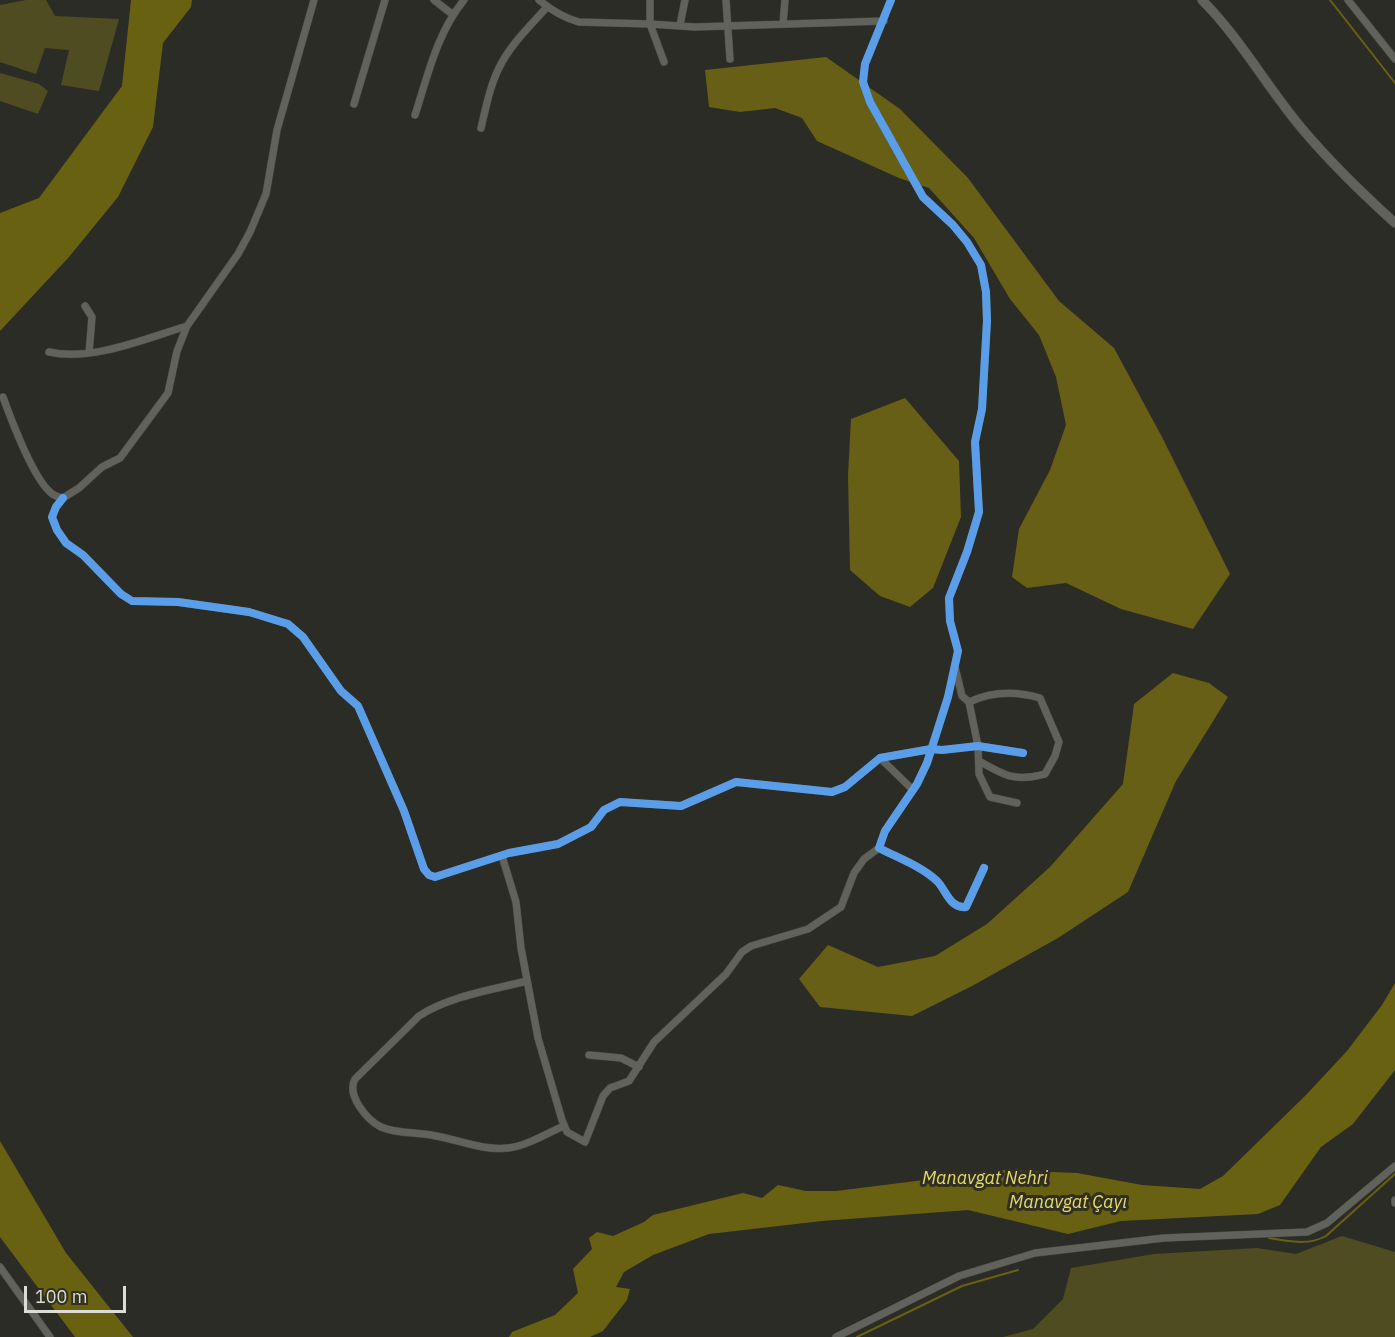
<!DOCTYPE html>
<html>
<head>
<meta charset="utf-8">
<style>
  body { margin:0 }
  #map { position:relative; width:1395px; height:1337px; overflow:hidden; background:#2c2c26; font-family:"IBM Plex Sans",sans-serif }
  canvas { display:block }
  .scale { position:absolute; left:24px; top:1286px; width:102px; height:27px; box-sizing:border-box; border:3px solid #ddddd5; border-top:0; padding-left:8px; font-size:18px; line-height:21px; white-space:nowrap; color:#ddddd5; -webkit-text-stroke:4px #302f22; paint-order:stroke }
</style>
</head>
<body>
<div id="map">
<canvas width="1395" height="1337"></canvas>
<div class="scale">100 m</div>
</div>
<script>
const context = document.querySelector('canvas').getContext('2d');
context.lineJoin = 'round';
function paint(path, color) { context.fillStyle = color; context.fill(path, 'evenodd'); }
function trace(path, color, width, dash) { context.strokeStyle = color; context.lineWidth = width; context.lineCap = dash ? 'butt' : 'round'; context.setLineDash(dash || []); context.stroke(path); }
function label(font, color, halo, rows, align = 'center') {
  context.font = font + ' "IBM Plex Sans",sans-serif'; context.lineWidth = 6; context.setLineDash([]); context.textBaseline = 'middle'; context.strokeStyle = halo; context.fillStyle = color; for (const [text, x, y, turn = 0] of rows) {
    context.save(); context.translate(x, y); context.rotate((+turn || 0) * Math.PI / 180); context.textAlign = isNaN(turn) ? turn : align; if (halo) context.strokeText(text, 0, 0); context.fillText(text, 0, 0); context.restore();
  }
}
paint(new Path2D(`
  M26 0H46L55 16 119 19 99 91 61 85 69 50 45 48 36 74 0 62V5Z
  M0 73 39 84 48 91 38 114 0 101Z
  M1342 1236 1395 1252V1337H1003L1033 1329 1063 1299 1071 1268 1154 1254 1257 1248 1296 1254Z`), '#504c21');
paint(new Path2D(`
  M826 57 900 109 968 178 1059 301 1114 348 1162 437 1230 574 1193 629 1121 609 1066 583 1027 588 1012 577 1019 529 1050 470 1066 425 1056 377 1039 335 1010 299 974 238 929 188 899 178 817 141 802 118 775 108 740 112 709 107 705 70Z
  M905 398 959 461 961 517 933 588 910 607 880 596 850 570 848 475 851 419Z
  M1173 673 1209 683 1228 697 1176 781 1128 892 1058 938 972 986 912 1016 820 1007 799 979 828 945 878 967 935 956 987 924 1050 867 1123 784 1134 704Z`), '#665f15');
paint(new Path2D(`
  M131 0H192L191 7 163 43 153 127 118 197 69 257 0 331V213L39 198 122 86Z
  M1395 983V1070L1353 1124 1321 1147 1280 1205 1258 1214 1121 1221 1068 1234 968 1210 822 1221 709 1234 653 1255 624 1272 616 1287 630 1289 627 1300 603 1331 590 1337H509L512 1332 555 1315 578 1293 573 1269 592 1249 589 1238 597 1232 613 1236 644 1222 653 1215 743 1193 762 1198 778 1185 806 1191H836L1004 1170 1077 1173 1142 1185 1200 1189 1223 1176 1306 1095 1347 1051 1382 1005Z
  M0 1141 66 1253 133 1337H75L0 1237Z`), '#686112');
trace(new Path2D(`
  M1330 0 1395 83
  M1269 1238C1289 1241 1308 1246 1326 1236L1395 1174
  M857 1337 962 1286 1018 1270`), '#686112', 2);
const street = new Path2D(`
  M434 0 452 14
  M539 0C551 10 564 18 579 22L650 24 695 27 884 21
  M650 0V24L664 62
  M726 0 730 59
  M891 0 865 64 863 82 870 102 923 197 953 225 967 242 981 265 986 292 987 321 982 409 975 442 979 512 967 552 949 598 950 621 958 651 948 697 927 763 917 784 885 831 879 848C898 858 921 866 937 881 946 890 950 909 966 907L984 868
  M1348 0 1395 59
  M783 24 785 0
  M680 25 685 0
  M354 104 385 0
  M415 115C428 75 437 33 464 0
  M481 128C486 107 490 85 500 66 511 44 531 25 547 7
  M85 306 92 317 89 353
  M49 352C91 362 147 338 187 326
  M3 397C11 419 35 484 54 495 57 497 60 497 63 498L79 488 102 467 120 458 168 393 177 351 187 326 238 254 250 232 266 194 277 130 314 0
  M63 498 56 507 52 517 57 530 66 543 83 555 121 594 132 601 178 602 249 612 288 624 303 637 341 691 358 706 404 811 424 869 429 875 435 877 509 853 558 844 591 827 604 810 620 802 681 806 736 782 832 792 845 787 880 758 931 749 942 750 978 746 1023 753
  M955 667 962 696 969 702 978 746 979 774 990 797 1017 803
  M969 702C993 691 1016 691 1040 698L1059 742 1055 756 1045 774C1015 782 1005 776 979 761
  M880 758 913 790
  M502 856 516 902 521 948 538 1038 562 1120 567 1132 585 1142 603 1096 610 1088 629 1081 654 1042 726 974 742 952 751 946 808 929 841 907 854 873 864 859 879 848
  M527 981C491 990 450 996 419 1016L355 1079C346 1095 367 1120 381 1127 397 1134 414 1132 431 1135 457 1139 482 1151 508 1148 527 1146 547 1133 564 1126
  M589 1055 621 1058 639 1067
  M1395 1200V1203
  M0 1267 50 1337
  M836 1337 959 1276 1035 1253 1164 1238 1307 1232 1327 1223 1395 1166`);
const secondary = new Path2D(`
  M1202 0C1241 39 1268 89 1304 131 1332 164 1363 194 1395 223`);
trace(street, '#494842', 8);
trace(secondary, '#494842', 10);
trace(street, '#62625c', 7);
trace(secondary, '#62625c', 9);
trace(new Path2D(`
  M891 0 865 64 863 82 870 102 923 197 953 225 967 242 981 265 986 292 987 321 982 409 975 442 979 512 967 552 949 598 950 621 958 651 948 697 927 763 917 784 885 831 879 848C898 858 921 866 937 881 946 890 950 909 966 907L984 868
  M63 498 56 507 52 517 57 530 66 543 83 555 121 594 132 601 178 602 249 612 288 624 303 637 341 691 358 706 404 811 424 869 429 875 435 877 509 853 558 844 591 827 604 810 620 802 681 806 736 782 832 792 845 787 880 758 931 749 942 750 978 746 1023 753`), '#5a9eea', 8);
label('italic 18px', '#e4db6f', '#302f22', [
  ["Manavgat Nehri",985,1179],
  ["Manavgat Çayı",1068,1203]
]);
</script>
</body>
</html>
